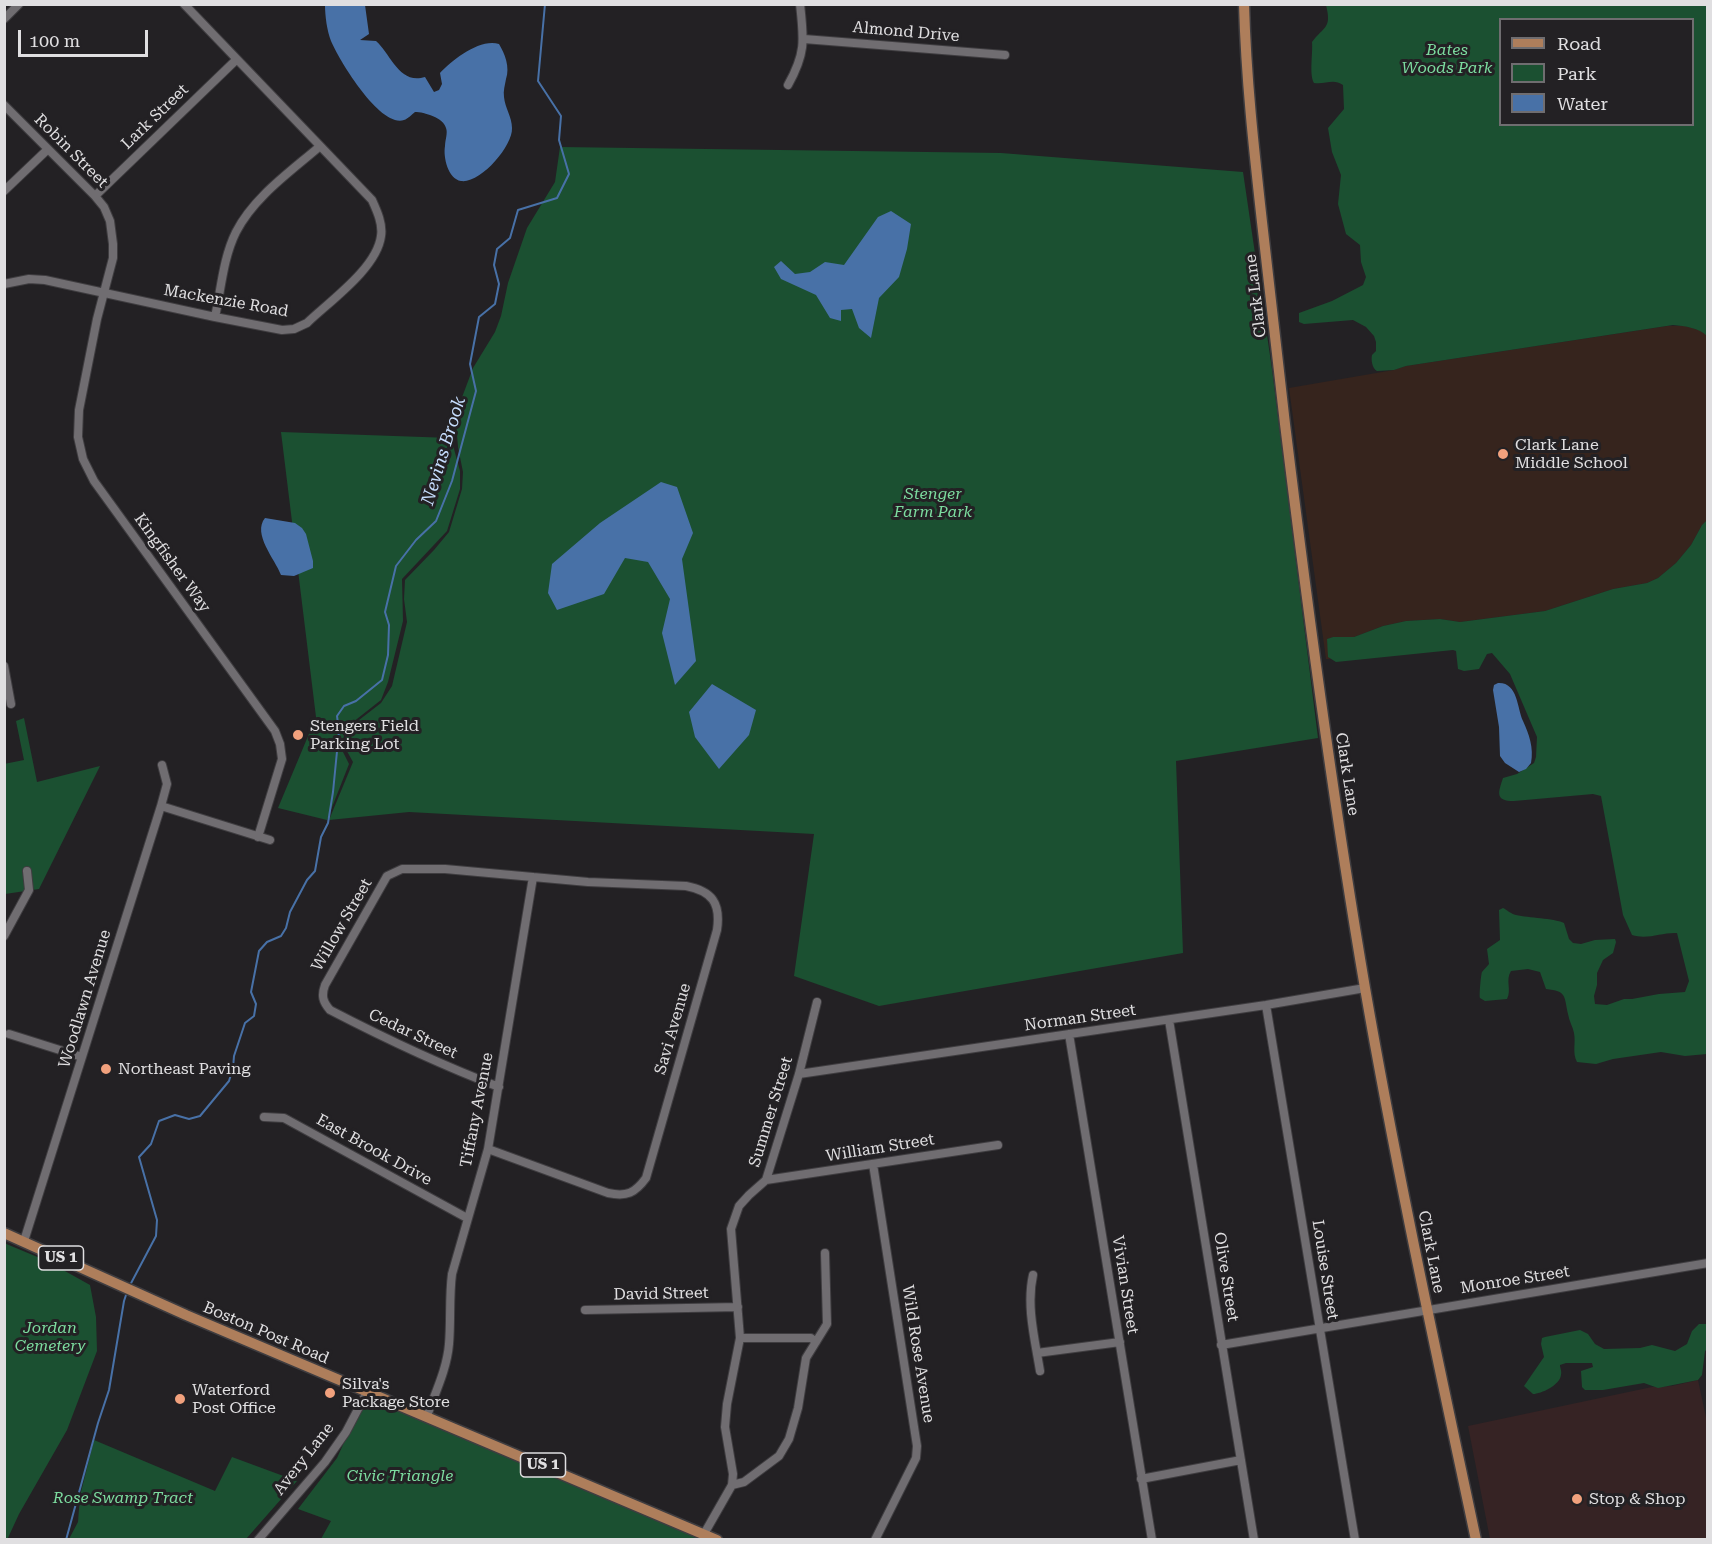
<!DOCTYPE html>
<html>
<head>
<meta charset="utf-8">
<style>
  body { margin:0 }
  #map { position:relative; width:1712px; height:1544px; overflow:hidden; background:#232124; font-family:"Roboto Serif",serif }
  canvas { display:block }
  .frame { position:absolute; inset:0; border:6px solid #e0dfe1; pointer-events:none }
  .legend { position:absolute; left:1499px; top:18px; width:195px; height:108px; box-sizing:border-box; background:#232124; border:2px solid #6f6d70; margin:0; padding:8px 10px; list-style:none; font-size:18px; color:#e0dfe1 }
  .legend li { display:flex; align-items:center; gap:12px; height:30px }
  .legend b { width:30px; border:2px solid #6f6d70 }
  .scale { position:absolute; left:18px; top:30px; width:130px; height:27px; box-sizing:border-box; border:3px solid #e0dfe1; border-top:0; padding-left:8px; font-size:18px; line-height:21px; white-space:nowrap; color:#e0dfe1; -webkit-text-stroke:4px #232124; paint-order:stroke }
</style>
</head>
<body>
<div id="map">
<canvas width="1712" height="1544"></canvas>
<div class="frame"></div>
<ul class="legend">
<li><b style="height:8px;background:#ae7e5b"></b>Road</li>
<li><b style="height:16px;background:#1b5031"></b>Park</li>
<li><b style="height:16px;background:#4871a7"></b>Water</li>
</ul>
<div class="scale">100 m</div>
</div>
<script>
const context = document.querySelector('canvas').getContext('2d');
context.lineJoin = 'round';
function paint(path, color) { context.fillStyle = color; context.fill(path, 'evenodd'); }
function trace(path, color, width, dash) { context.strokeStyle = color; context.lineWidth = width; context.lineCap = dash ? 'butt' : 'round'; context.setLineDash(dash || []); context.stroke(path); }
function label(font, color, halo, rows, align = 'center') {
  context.font = font + ' "Roboto Serif",serif'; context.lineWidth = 6; context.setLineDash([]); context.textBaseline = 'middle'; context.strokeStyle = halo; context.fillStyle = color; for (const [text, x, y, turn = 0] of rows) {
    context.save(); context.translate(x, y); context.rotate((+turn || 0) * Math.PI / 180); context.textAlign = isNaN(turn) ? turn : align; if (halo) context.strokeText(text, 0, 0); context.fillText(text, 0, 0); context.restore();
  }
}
paint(new Path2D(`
  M1698 1380 1707 1422V1539H1490L1468 1426 1652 1387 1672 1386Z`), '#362324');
paint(new Path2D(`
  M1667 326H1685L1703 331 1707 336V520L1702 525 1691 545 1676 563 1658 578 1647 583 1613 589 1545 611 1460 622 1440 619 1406 621 1383 626 1354 637H1333L1327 639 1330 659H1326L1289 388 1394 370 1406 366Z`), '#36241d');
paint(new Path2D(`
  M1326 5H1707V336C1699 328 1685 326 1673 325L1406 366 1394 370 1377 371C1372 368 1371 360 1372 355L1376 351V342L1374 336 1366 327 1353 320 1304 324 1299 322V313L1332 301 1363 285 1366 277 1361 262 1360 245 1346 234 1338 204 1341 175 1332 152 1328 128 1344 109 1343 85C1333 78 1325 85 1314 83 1309 74 1313 54 1312 42 1324 26 1332 29 1326 5ZM1500 20H1692V124H1500Z
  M560 147 1001 153 1243 172 1272 369 1318 738 1176 761 1183 953 879 1006 794 976 814 834 409 812 329 820 353 762 343 744 350 727 381 703 392 686 407 622 404 599 405 580 434 550 449 532 462 489 463 472 458 447 456 423 461 400 473 368 495 332 501 316 508 283 527 228 555 182Z
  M281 432 451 438 460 471V489L447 531 402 579 403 621 388 682 381 700 348 726 340 746 349 764 327 820 278 808 316 717Z
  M1707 520V1054L1685 1056 1661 1052 1613 1059 1596 1064 1577 1062C1572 1053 1576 1043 1574 1033 1573 1027 1569 1021 1568 1014 1564 996 1567 991 1546 989L1540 972 1528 969 1511 971C1505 980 1512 990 1507 999L1485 1001 1480 998C1479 995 1481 974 1482 972 1484 969 1487 967 1489 964L1487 949 1500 940 1499 910 1503 908C1507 910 1511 914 1516 915 1529 918 1553 918 1564 923L1569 939 1573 943 1581 944 1595 940 1615 939 1616 942 1613 953 1603 960 1597 973V985L1594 996 1595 1004 1607 1005 1624 999H1632L1659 994 1685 992 1689 981 1677 933C1662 932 1648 940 1632 935L1623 915 1601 796 1593 794 1514 801C1495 801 1498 793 1503 778L1517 774 1534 763 1536 757 1537 737 1510 674 1492 653 1487 654 1479 669 1464 671 1458 669 1456 651 1453 650 1336 662 1328 657 1327 639 1333 637H1354L1383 626 1406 621 1440 619 1460 622 1545 611 1613 589 1647 583 1658 578 1676 563 1691 545 1702 525Z
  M24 718 37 782 100 766 39 889 5 894 4 764 24 760 16 721Z
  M4 1243 47 1261 90 1285 96 1317 97 1351 67 1430 19 1514 7 1540 4 1539Z
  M1699 1324H1707L1708 1349 1705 1351 1702 1375 1698 1380 1658 1388 1644 1383 1603 1390H1585L1582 1387 1581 1371 1593 1367 1592 1363H1566L1560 1365C1560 1368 1562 1371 1561 1375 1560 1385 1541 1394 1533 1394L1524 1386 1544 1357 1541 1344 1542 1338 1545 1337 1580 1330 1588 1334 1595 1344 1604 1349 1640 1348 1652 1345 1675 1351 1687 1344 1692 1331Z
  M367 1392 703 1539H321L331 1521 298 1509 337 1458Z
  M94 1440 215 1491 232 1457 297 1481 246 1539H69L78 1522 80 1496Z`), '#1b5031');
paint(new Path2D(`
  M325 5H365L369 34 360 40 376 41C391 54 399 85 425 77L434 92 439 90 442 84 440 73C452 60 480 38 499 44 505 54 510 67 506 79 505 85 503 91 504 97 505 108 512 117 512 128 513 146 480 184 461 181 448 179 443 157 445 146 445 140 448 133 446 128 444 118 424 112 415 112 412 114 408 119 404 120 380 128 339 60 331 41 327 31 325 16 325 5Z
  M891 211 911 224 907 249 899 277 879 298 871 338 859 328 852 309 841 310V321L830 318 816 295 781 279 774 267 781 261 795 274 810 272 825 262 844 265 878 217Z
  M661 482 677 487 693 533 682 559 696 661 675 685 662 633 670 599 648 562 625 558 604 594 557 610 548 593 552 564 600 523Z
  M265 518 295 523 302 528 306 534 313 561V568L294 576 281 575C275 559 252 534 265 518Z
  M1498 683C1518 682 1517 708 1523 721 1529 734 1534 748 1531 763L1526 769 1519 772 1505 763 1500 756 1499 727 1493 690 1494 685Z
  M712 684 756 710 749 735 719 769 695 737 689 712Z`), '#4871a7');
trace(new Path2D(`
  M129 1287 156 1236 157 1220 139 1157 151 1144 159 1121 175 1115 189 1119 200 1116 229 1081 233 1068 234 1056 245 1023 254 1016 256 1004 251 992 259 951 267 942 281 936 286 928 290 912 307 880 315 871 321 837 328 823 333 792 339 731 337 716 344 706 356 701 382 680 388 655 389 625 385 612 396 566 416 540 436 521 452 481 476 391 470 364 479 317 495 304 499 284 494 265 497 249 510 238 518 210 557 198 569 174 559 140 561 116 538 81 545 4
  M66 1540 98 1423 109 1390 124 1301 127 1292`), '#4871a7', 2);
const minor = new Path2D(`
  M4 19 19 4
  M804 39 1005 55
  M788 85C806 53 804 40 800 4
  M4 105 95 196 104 207 110 221 113 244V258L97 319 79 410 78 437 83 459 94 481 275 731 280 744 282 759 258 837
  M4 191 47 150
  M95 196 236 60
  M4 284 29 279 45 280 215 317 282 330 294 329 307 323C330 301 377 268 381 236 383 224 377 211 372 200L184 4
  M215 317C221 290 223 258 236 232 254 197 290 172 319 147
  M4 666 11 704
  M161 806 270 840
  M4 936 29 890 27 871
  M1266 1005 1355 1540
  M1169 1020 1254 1540
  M9 1034 82 1057
  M1069 1034 1152 1540
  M799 1074 1266 1005 1365 988
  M264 1117 284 1118 467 1218
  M488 1149 608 1193C627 1197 635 1193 646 1178L717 930C721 903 712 891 686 886L588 882 445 869H402L387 876 325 985C321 996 323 1002 330 1010 386 1039 441 1065 499 1087
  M873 1164 917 1446 916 1458 875 1540
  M766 1180 998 1145
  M24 1241 161 806 167 784 162 765
  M1033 1275C1026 1306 1035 1340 1040 1371
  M585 1310 738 1307
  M740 1338H811L816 1342
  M1221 1345 1708 1263
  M1037 1353 1120 1342
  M427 1416C435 1393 447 1369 449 1344 451 1321 449 1297 452 1274L488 1149 533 877
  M1141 1479 1241 1460
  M732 1485 744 1482 779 1456 789 1439 798 1408 806 1358 827 1324 825 1253
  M704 1534 732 1485 733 1474 725 1427 727 1404 740 1338 731 1229 739 1206 749 1195 766 1180 799 1074 817 1002
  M258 1540 325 1462 346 1432 367 1392`);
const major = new Path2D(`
  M1244 4C1246 78 1254 150 1262 222 1270 289 1277 357 1285 424 1308 613 1333 801 1365 988 1397 1173 1437 1356 1476 1540
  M4 1233 186 1315 717 1540`);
trace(minor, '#3f3d40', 10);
trace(major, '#3f3d40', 13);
trace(minor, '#706d71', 8);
trace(major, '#ae7e5b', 10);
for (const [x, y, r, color] of [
  [1503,454,6,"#f1a17d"],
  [298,735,6,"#f1a17d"],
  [106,1069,6,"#f1a17d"],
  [330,1393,6,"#f1a17d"],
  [180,1399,6,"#f1a17d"],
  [1577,1499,6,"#f1a17d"]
]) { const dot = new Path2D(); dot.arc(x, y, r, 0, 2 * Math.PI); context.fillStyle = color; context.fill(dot); trace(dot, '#232124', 2); }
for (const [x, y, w] of [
  [61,1258,45],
  [543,1465,45]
]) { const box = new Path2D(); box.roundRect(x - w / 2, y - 12, w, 24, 4.5); context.fillStyle = '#232124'; context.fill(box); trace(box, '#e0dfe1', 1.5); }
label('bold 15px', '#e0dfe1', null, [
  ["US 1",61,1258],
  ["US 1",543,1465]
]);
label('16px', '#e0dfe1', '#232124', [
  ["Almond Drive",906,32,5],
  ["Lark Street",155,117,-44],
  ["Robin Street",71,151,45],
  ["Clark Lane",1256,296,-97],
  ["Mackenzie Road",226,301,10],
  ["Kingfisher Way",172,563,54],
  ["Clark Lane",1347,774,81],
  ["Willow Street",342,925,-60],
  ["Woodlawn Avenue",85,999,-73],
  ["Norman Street",1080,1018,-8],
  ["Savi Avenue",673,1029,-74],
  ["Cedar Street",413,1034,25],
  ["Tiffany Avenue",477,1110,-79],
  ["Summer Street",771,1112,-73],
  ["William Street",880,1148,-9],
  ["East Brook Drive",374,1150,29],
  ["Clark Lane",1431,1252,79],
  ["Louise Street",1325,1270,81],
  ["Olive Street",1226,1277,81],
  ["Monroe Street",1515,1280,-9],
  ["Vivian Street",1125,1285,81],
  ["David Street",661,1294,-1],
  ["Boston Post Road",266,1333,23],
  ["Wild Rose Avenue",918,1354,81],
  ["Avery Lane",304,1459,-52]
]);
label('italic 16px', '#7cdc9f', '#232124', [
  ["Bates",1447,50],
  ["Woods Park",1447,68],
  ["Stenger",933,494],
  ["Farm Park",933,512],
  ["Jordan",50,1328],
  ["Cemetery",50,1346],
  ["Civic Triangle",400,1476],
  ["Rose Swamp Tract",123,1498]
]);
label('16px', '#e0dfe1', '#232124', [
  ["Clark Lane",1515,445],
  ["Middle School",1515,463],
  ["Stengers Field",310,726],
  ["Parking Lot",310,744],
  ["Northeast Paving",118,1069],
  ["Silva's",342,1384],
  ["Package Store",342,1402],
  ["Waterford",192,1390],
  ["Post Office",192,1408],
  ["Stop & Shop",1589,1499]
], 'left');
label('italic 18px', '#c6ddfd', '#232124', [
  ["Nevins Brook",444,451,-73]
]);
</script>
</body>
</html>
